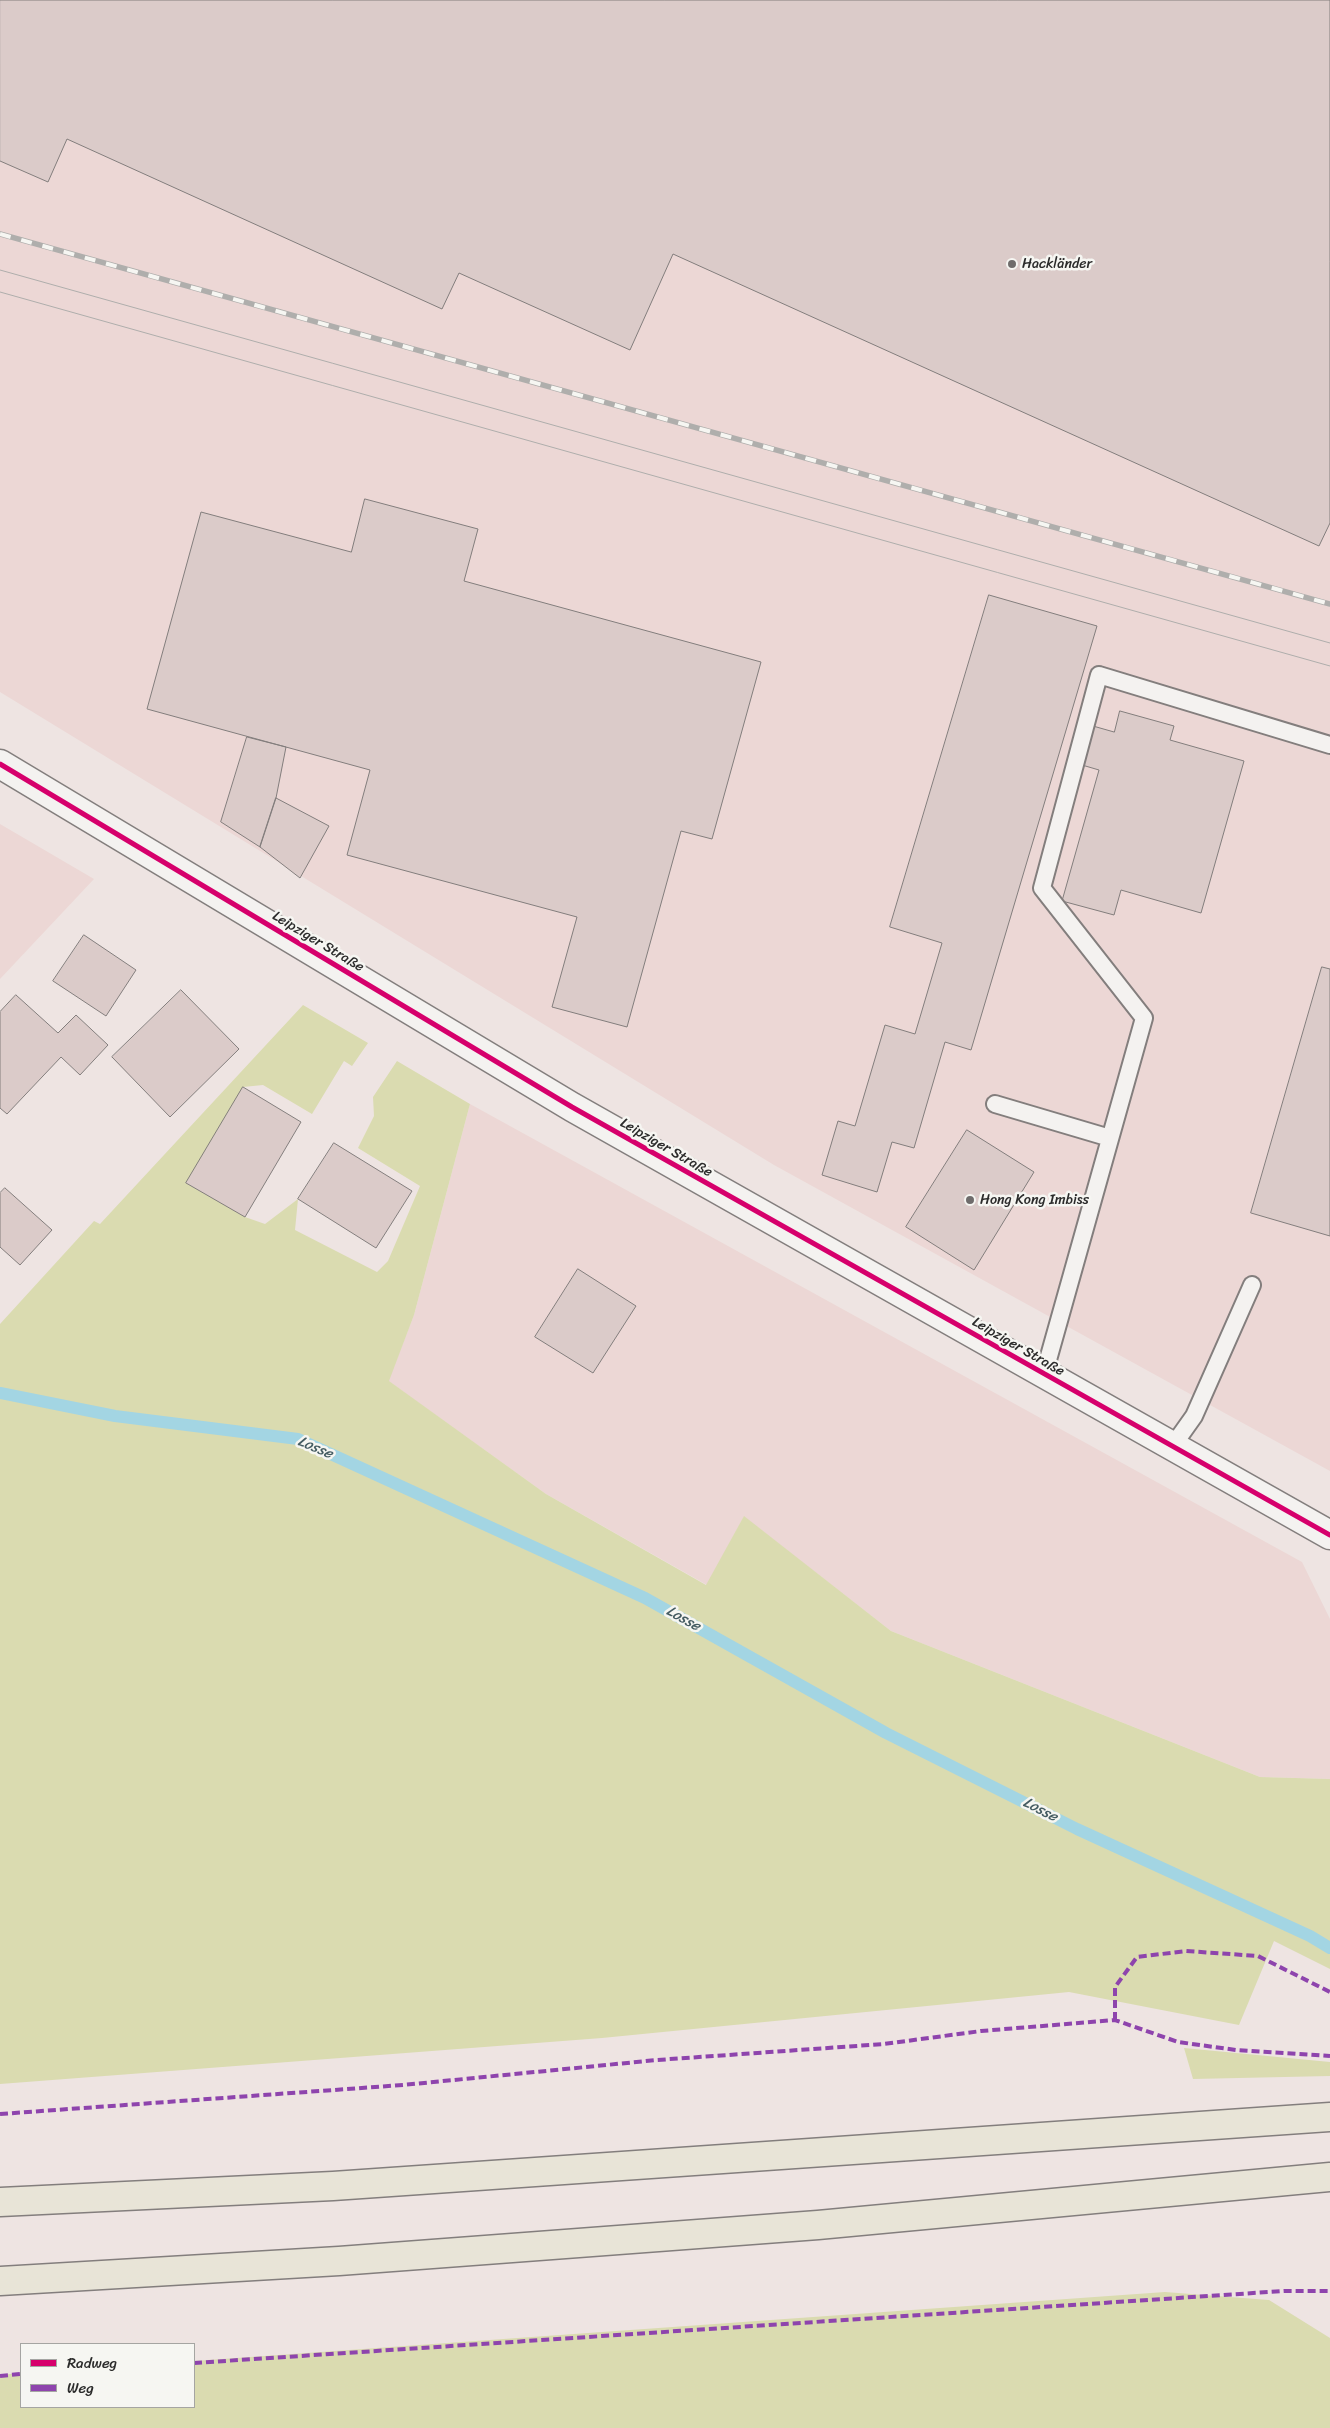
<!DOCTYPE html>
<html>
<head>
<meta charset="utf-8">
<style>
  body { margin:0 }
  #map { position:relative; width:1330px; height:2428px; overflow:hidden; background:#eee4e2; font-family:Sriracha,sans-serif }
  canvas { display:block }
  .legend { position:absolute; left:20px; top:2343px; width:175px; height:65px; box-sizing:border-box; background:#f6f6f2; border:1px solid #a5a5a2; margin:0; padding:6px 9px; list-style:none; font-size:15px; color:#2b2b2b }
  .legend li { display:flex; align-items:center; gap:10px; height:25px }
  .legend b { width:25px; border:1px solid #a5a5a2 }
</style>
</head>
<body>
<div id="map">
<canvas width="1330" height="2428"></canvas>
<ul class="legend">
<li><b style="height:6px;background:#d6006c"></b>Radweg</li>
<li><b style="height:6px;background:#8e44ad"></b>Weg</li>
</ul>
</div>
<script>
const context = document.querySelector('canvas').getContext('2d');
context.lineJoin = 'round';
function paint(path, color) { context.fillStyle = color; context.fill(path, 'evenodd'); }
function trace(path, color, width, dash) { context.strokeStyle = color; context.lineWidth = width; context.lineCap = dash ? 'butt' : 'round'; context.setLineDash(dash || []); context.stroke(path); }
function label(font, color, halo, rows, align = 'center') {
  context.font = font + ' Sriracha,sans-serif'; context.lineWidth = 5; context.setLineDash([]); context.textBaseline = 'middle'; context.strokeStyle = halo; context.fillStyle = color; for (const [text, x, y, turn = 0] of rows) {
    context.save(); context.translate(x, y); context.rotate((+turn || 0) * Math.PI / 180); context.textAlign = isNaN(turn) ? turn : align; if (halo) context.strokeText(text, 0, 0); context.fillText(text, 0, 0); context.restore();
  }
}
paint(new Path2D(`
  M0 0H1330V1471L774 1165 0 692Z
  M0 824 94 879 0 979Z
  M470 1104 1302 1562 1330 1619V1779L1260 1777 891 1631 744 1517 707 1585 546 1494 388 1381 414 1315Z`), '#ecd7d5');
paint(new Path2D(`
  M303 1005 368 1043 352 1066 344 1061 312 1114 263 1085 243 1087 245 1217 265 1224 298 1199 295 1230 377 1272 388 1261 420 1186 358 1148 374 1116 373 1097 397 1061 470 1104 414 1315 389 1381 546 1494 706 1585 744 1516 891 1631 1260 1777 1330 1779V1969L1274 1941 1239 2025 1069 1992 602 2038 0 2084V1324L94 1221 100 1224Z
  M1184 2048 1330 2062V2076L1193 2079Z
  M1165 2292 1269 2300 1330 2338V2428H0V2375L21 2373V2407H194V2361Z`), '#dadbb0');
trace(new Path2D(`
  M0 1393 115 1416 298 1439 645 1598 886 1733 1077 1829 1310 1936 1330 1948`), '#a3d5e3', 12);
const building = new Path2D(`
  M0 0H1330V523L1319 546 673 254 630 350 459 273 442 309 67 139 48 182 0 161Z
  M365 499 478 529 464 581 761 662 712 839 681 831 627 1027 552 1007 577 917 347 855 370 770 147 709 201 512 351 552Z
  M989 595 1097 626 971 1050 945 1042 914 1148 892 1142 877 1192 822 1175 838 1121 855 1126 885 1025 915 1034 942 943 890 927Z
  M1120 711 1174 726 1170 740 1244 761 1201 913 1121 890 1114 915 1062 901 1099 770 1082 765 1093 726 1114 732Z
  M247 737 286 747 276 798 260 847 221 822Z
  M276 798 329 826 300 878 260 847Z
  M84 935 136 970 106 1016 53 981Z
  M1322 967 1330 969V1236L1251 1213Z
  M181 990 239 1049 170 1117 112 1057Z
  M16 995 58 1033 76 1015 108 1045 80 1075 61 1057 7 1114 0 1108V1012Z
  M243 1087 301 1122 245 1217 186 1183Z
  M967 1130 1034 1172 974 1270 906 1227Z
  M334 1143 412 1191 376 1248 298 1199Z
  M5 1188 52 1230 20 1265 0 1247V1193Z
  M578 1269 636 1306 593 1373 535 1337Z`);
paint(building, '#dbcbc9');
trace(building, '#837e7d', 1);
const lane = new Path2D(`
  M995 1104 1110 1138
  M1044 1374 1144 1018 1042 888 1099 675 1330 745
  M1172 1447 1194 1416 1252 1285`);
const secondary = new Path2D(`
  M0 764 572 1107 1330 1535`);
const highway = new Path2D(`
  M0 2202 333 2186 1330 2117
  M0 2281 339 2261 818 2225 1330 2177`);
trace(lane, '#837e7d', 20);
trace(secondary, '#837e7d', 31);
trace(highway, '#837e7d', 31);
trace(lane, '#f4f2f0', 16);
trace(secondary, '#f4f2f0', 28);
trace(highway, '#e8e4d7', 28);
trace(new Path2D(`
  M0 270 1330 643
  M0 292 1330 666`), '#afaeac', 1);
const rail = new Path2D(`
  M0 234 1330 604`);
trace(rail, '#afaeac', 5.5);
trace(rail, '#f6f6f2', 4, [11]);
trace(new Path2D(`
  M1115 2020V1987L1137 1957 1186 1951 1258 1956 1330 1992
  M0 2114 403 2085 657 2060 884 2044 981 2031 1115 2020 1178 2042 1236 2050 1330 2056
  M194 2363 1284 2291H1330
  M0 2376 21 2374`), '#8e44ad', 4, [8, 4]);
trace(new Path2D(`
  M0 764 572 1107 1330 1535`), '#d6006c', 5);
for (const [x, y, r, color] of [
  [1012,264,5,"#6f6c6b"],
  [970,1200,5,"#6f6c6b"]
]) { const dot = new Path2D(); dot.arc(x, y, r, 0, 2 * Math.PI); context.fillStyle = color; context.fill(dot); trace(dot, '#f6f6f2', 2); }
label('14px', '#2b2b2b', '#f6f6f2', [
  ["Hackländer",1022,264],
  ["Hong Kong Imbiss",980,1200]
], 'left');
label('14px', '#2b2b2b', '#f6f6f2', [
  ["Leipziger Straße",318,942,31],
  ["Leipziger Straße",666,1148,30],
  ["Leipziger Straße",1018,1347,30]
]);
label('italic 15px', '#455c62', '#f6f6f2', [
  ["Losse",315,1448,23],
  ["Losse",683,1619,29],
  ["Losse",1040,1810,27]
]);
</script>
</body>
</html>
